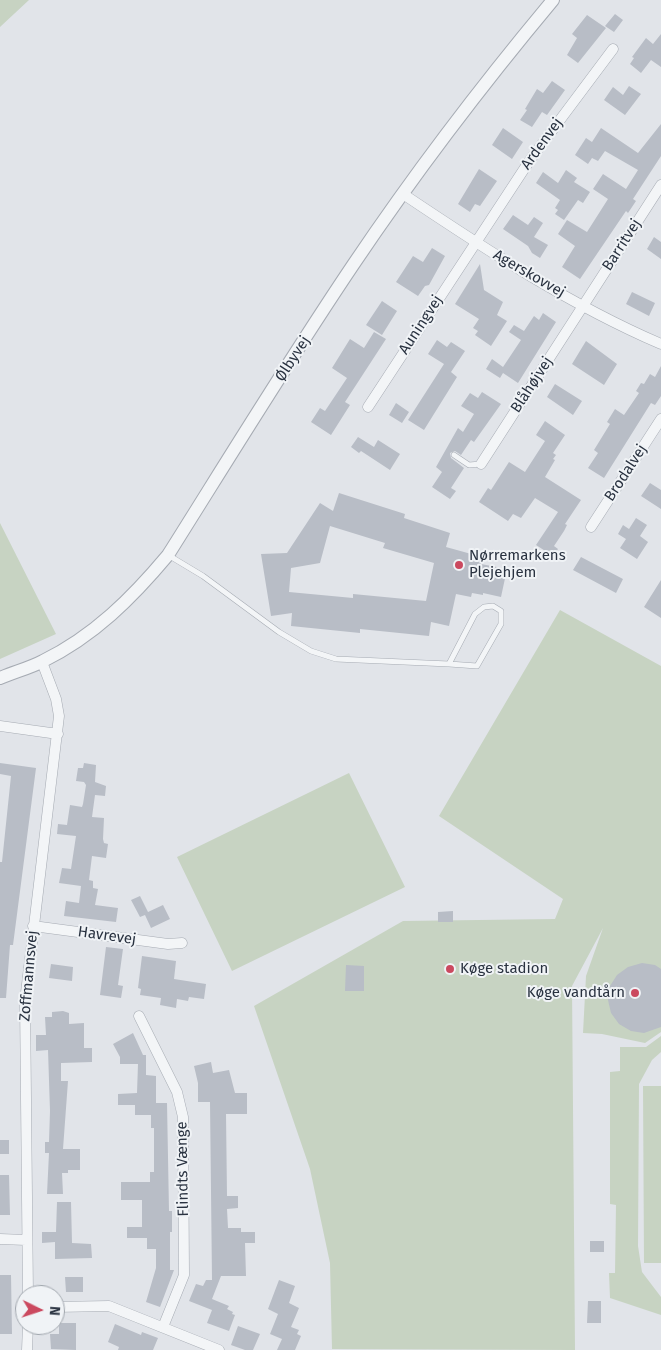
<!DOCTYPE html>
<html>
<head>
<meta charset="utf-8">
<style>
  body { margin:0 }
  #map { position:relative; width:661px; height:1350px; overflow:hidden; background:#e1e4e9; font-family:"Fira Sans",sans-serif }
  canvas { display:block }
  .north { position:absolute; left:15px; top:1285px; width:50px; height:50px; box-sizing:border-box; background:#f0f3f6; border:1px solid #a0a6ad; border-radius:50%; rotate:94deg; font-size:14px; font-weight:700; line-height:20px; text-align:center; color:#293240 }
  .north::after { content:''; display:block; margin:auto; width:18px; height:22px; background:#cb495f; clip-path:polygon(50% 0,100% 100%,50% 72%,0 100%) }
</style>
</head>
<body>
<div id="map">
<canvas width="661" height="1350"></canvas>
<div class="north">N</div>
</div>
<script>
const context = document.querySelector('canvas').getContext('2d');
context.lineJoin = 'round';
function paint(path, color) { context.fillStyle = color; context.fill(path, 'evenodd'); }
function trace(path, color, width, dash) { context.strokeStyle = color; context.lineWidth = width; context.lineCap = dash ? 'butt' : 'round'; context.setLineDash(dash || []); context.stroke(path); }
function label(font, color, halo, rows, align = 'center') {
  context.font = font + ' "Fira Sans",sans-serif'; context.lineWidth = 4; context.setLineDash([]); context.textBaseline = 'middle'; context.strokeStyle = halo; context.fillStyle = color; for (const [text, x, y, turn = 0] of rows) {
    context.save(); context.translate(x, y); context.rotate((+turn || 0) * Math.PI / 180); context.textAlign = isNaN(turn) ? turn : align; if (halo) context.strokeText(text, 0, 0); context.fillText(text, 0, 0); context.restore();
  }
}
paint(new Path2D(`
  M0 0H29L0 27Z
  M0 523 56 634 0 659Z
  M560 610 661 666V1032L645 1043 602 1034 583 1033 586 976 603 928 572 986 575 1350 332 1349 330 1263 310 1169 254 1006 403 921 555 919 563 899 439 816Z
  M349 773 405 887 232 971 177 857Z
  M661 1036V1052L652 1060 639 1084 638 1246 642 1272 661 1297V1315L610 1298 609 1273H615L616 1205 610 1204V1072L620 1071V1047H646Z
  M643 1086H661V1263H644Z`), '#c7d3c2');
paint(new Path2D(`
  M615 14 623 20 614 32 605 26Z
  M587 15 606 28 578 63 567 55 577 38 572 34Z
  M661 34V67L651 60 641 73 630 64 634 58 632 57 646 38 653 44Z
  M552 81 565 90 547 115 542 112 532 127 520 120 527 110 525 109 537 89 543 93Z
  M629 86 641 94 625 115 604 100 613 87 623 95Z
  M661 124V156L633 199 636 201 628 213 626 211 580 279 562 267 575 246 558 234 567 220 587 232 608 199 593 189 603 174 626 189 638 170 605 151 598 161 592 158 588 164 575 155 586 138 592 142 601 128 638 153Z
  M503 128 523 142 512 159 492 145Z
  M479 169 497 181 480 206 475 204 470 212 458 204Z
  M566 170 577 178 574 182 590 192 583 203 578 200 564 220 555 214 558 210 555 208 560 200 536 183 543 172 558 183Z
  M513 215 528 225 534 217 543 223 534 237 548 245 540 258 532 253 528 246 503 229Z
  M654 237 661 242V259L647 249Z
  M432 248 445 256 429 285 425 286 418 296 396 282 413 256 423 262Z
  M480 264 484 290 503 302 497 315 507 321 491 346 475 335 478 331 473 328 479 319 455 304Z
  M632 292 655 303 649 316 626 304Z
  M382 301 397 311 382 335 366 325Z
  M543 313 556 322 518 383 503 373 500 378 486 369 492 359 503 367 521 340 509 332 514 325 524 331 534 316 539 320Z
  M374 332 386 339 345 402 350 405 331 435 311 422 320 408 325 411 347 378 332 368 350 339 364 348Z
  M437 340 447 347 451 342 465 351 451 372 457 377 424 430 408 420 444 364 428 354Z
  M586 341 617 364 604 385 572 364Z
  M661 366V396L655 405 651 403 604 478 588 468 598 453 594 450 610 424 607 422 615 409 624 415 639 393 636 391 641 383 644 384 650 374 655 377Z
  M555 384 582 401 573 415 547 397Z
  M482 392 501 404 474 442 471 440 461 455 455 451 450 453 451 458 464 468 451 488 456 491 450 499 432 487 442 472 436 467 458 428 463 432 474 414 461 406 470 393 478 398Z
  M396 403 409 412 402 423 389 415Z
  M545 421 565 435 553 453 556 455 553 459 555 460 545 477 581 500 565 524 567 525 564 531 554 546 558 549 553 556 536 545 558 512 535 498 521 518 513 514 508 521 479 502 488 488 491 490 509 462 525 472 545 441 536 435Z
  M358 437 374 447 378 440 400 454 390 470 361 451 359 453 351 447Z
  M650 483 661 490V509L641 496Z
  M339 493 405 514 404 518 450 533 446 547 482 557 481 564 507 569 501 597 483 593V595L472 593 471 597 456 594 449 626 431 622 429 636 360 629V633L291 626 292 613 271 616 261 554 287 553 320 503 333 511ZM330 526 385 543 383 548 434 563 426 601 353 594V598L289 592 291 568 320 563Z
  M636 518 647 525 640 536 648 542 637 559 620 548 626 539 618 534 623 525 629 529Z
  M581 557 623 579 616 593 573 570Z
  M661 580V618L644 607Z
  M0 763 36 768 13 945H10L6 998H0V862H2L11 776 0 774Z
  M84 763 96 765 95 782 106 786 105 796 95 795 92 817 104 818 103 839 104 843 108 844 106 858 92 856 89 880 93 881V888L98 889 95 905 118 908 116 922 64 916 66 901 79 903 81 886 59 883 62 868 71 869 76 836 57 834 58 824 67 825 70 805 82 807 83 804 86 785 84 782 76 781 78 768H83Z
  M140 896 148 912 163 905 170 919 151 928 145 915 140 917 131 900Z
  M453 911V922H438V912Z
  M106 947 123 949 118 985 123 986 121 998 100 995Z
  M142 956 176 961 174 979 206 984 204 999 189 997 188 1001 177 999 176 1008 160 1005 161 998 140 995 141 989 138 988Z
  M642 963 655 965 661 969V1027L644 1033 631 1031 619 1024 611 1013 608 1000 610 986 617 975 628 967Z
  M51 964 73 967 72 981 49 978Z
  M346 965 364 966V991H345Z
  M63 1011 69 1013V1024L84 1023V1048H92V1062L61 1063V1081H68L63 1149H80V1170H68V1173H62L63 1194H47L49 1153H45V1142H49L50 1111 48 1050 36 1051V1035H46L45 1017H52V1012Z
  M133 1033 143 1055H146V1075L156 1076V1103H167L169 1211H172V1232H170V1270H174L160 1307 146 1302 156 1268V1249H147V1238H127V1227H142V1200H121V1182H150V1172H154V1128H151V1115H135V1105H118V1094L137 1093 138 1064H120V1057L113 1044Z
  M211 1062 213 1073 229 1070 235 1093H247V1114H226L227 1196H238V1208L227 1209 228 1228H241V1232H255V1243H245L246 1276H221L212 1299 229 1306 227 1309 233 1312 232 1314 235 1315 229 1331 207 1323 212 1310 189 1301 196 1284 203 1286 206 1280H212L210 1102H198V1083L194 1066Z
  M0 1140H9V1154H0Z
  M0 1175H9L10 1215H0Z
  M57 1202H71L72 1243 91 1244 92 1258 55 1259V1242L42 1243V1232H56Z
  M590 1241H604V1252H590Z
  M0 1275H11L12 1334H0Z
  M65 1277H83V1292H66Z
  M279 1280 295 1286 289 1303 299 1308 291 1327 299 1330 297 1334 301 1336 295 1350H277L282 1339 270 1334 278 1314 268 1309Z
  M588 1301H601V1323H587Z
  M59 1323H76V1350L51 1349 50 1334H59Z
  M115 1324 141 1335 142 1332 158 1338 153 1350H118L119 1347 108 1342Z
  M238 1326 260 1334 253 1350H245L231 1345Z`), '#b8bdc6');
const service = new Path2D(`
  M454 455 469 465 481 464
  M168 555 203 576 279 632 311 651 336 659 449 664 475 614 484 607 493 606 501 611V624L477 666 449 664`);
const minor = new Path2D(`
  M403 194C485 249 570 305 661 344
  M368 407 530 160 613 49
  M481 464 661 185
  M591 527 661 419
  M0 726 58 734
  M33 926 168 944 182 943
  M139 1016 177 1092 183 1117 184 1275 163 1327
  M0 1239 26 1240
  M28 1295 25 1001 59 716 56 699 42 662
  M55 1307 109 1306 219 1350
  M27 1350 28 1325`);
const tertiary = new Path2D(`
  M0 678C14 672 30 668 43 661 94 636 132 598 168 555 229 458 289 360 353 265 415 173 482 85 553 0`);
trace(service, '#a6abb3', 6);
trace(minor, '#a6abb3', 11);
trace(tertiary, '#a6abb3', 14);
trace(service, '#f3f5f7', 5);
trace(minor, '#f3f5f7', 10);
trace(tertiary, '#f3f5f7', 12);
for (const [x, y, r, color] of [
  [459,565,5,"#cb495f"],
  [450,969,5,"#cb495f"],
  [635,993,5,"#cb495f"]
]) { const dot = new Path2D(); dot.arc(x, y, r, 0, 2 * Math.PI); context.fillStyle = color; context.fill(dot); trace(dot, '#f0f3f6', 2); }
label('15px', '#293240', '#f0f3f6', [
  ["Ardenvej",542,144,-54],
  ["Barritvej",622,245,-57],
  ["Agerskovvej",529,274,30],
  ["Auningvej",421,325,-57],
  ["Ølbyvej",293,359,-57],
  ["Blåhøjvej",532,385,-57],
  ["Brodalvej",626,473,-57],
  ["Havrevej",107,936,8],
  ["Zoffmannsvej",29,976,-85],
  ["Flindts Vænge",183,1169,-91]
]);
label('15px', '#293240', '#f0f3f6', [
  ["Nørremarkens",469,556],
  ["Plejehjem",469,573],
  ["Køge stadion",460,969],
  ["Køge vandtårn",625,993,"right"]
], 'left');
</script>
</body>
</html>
